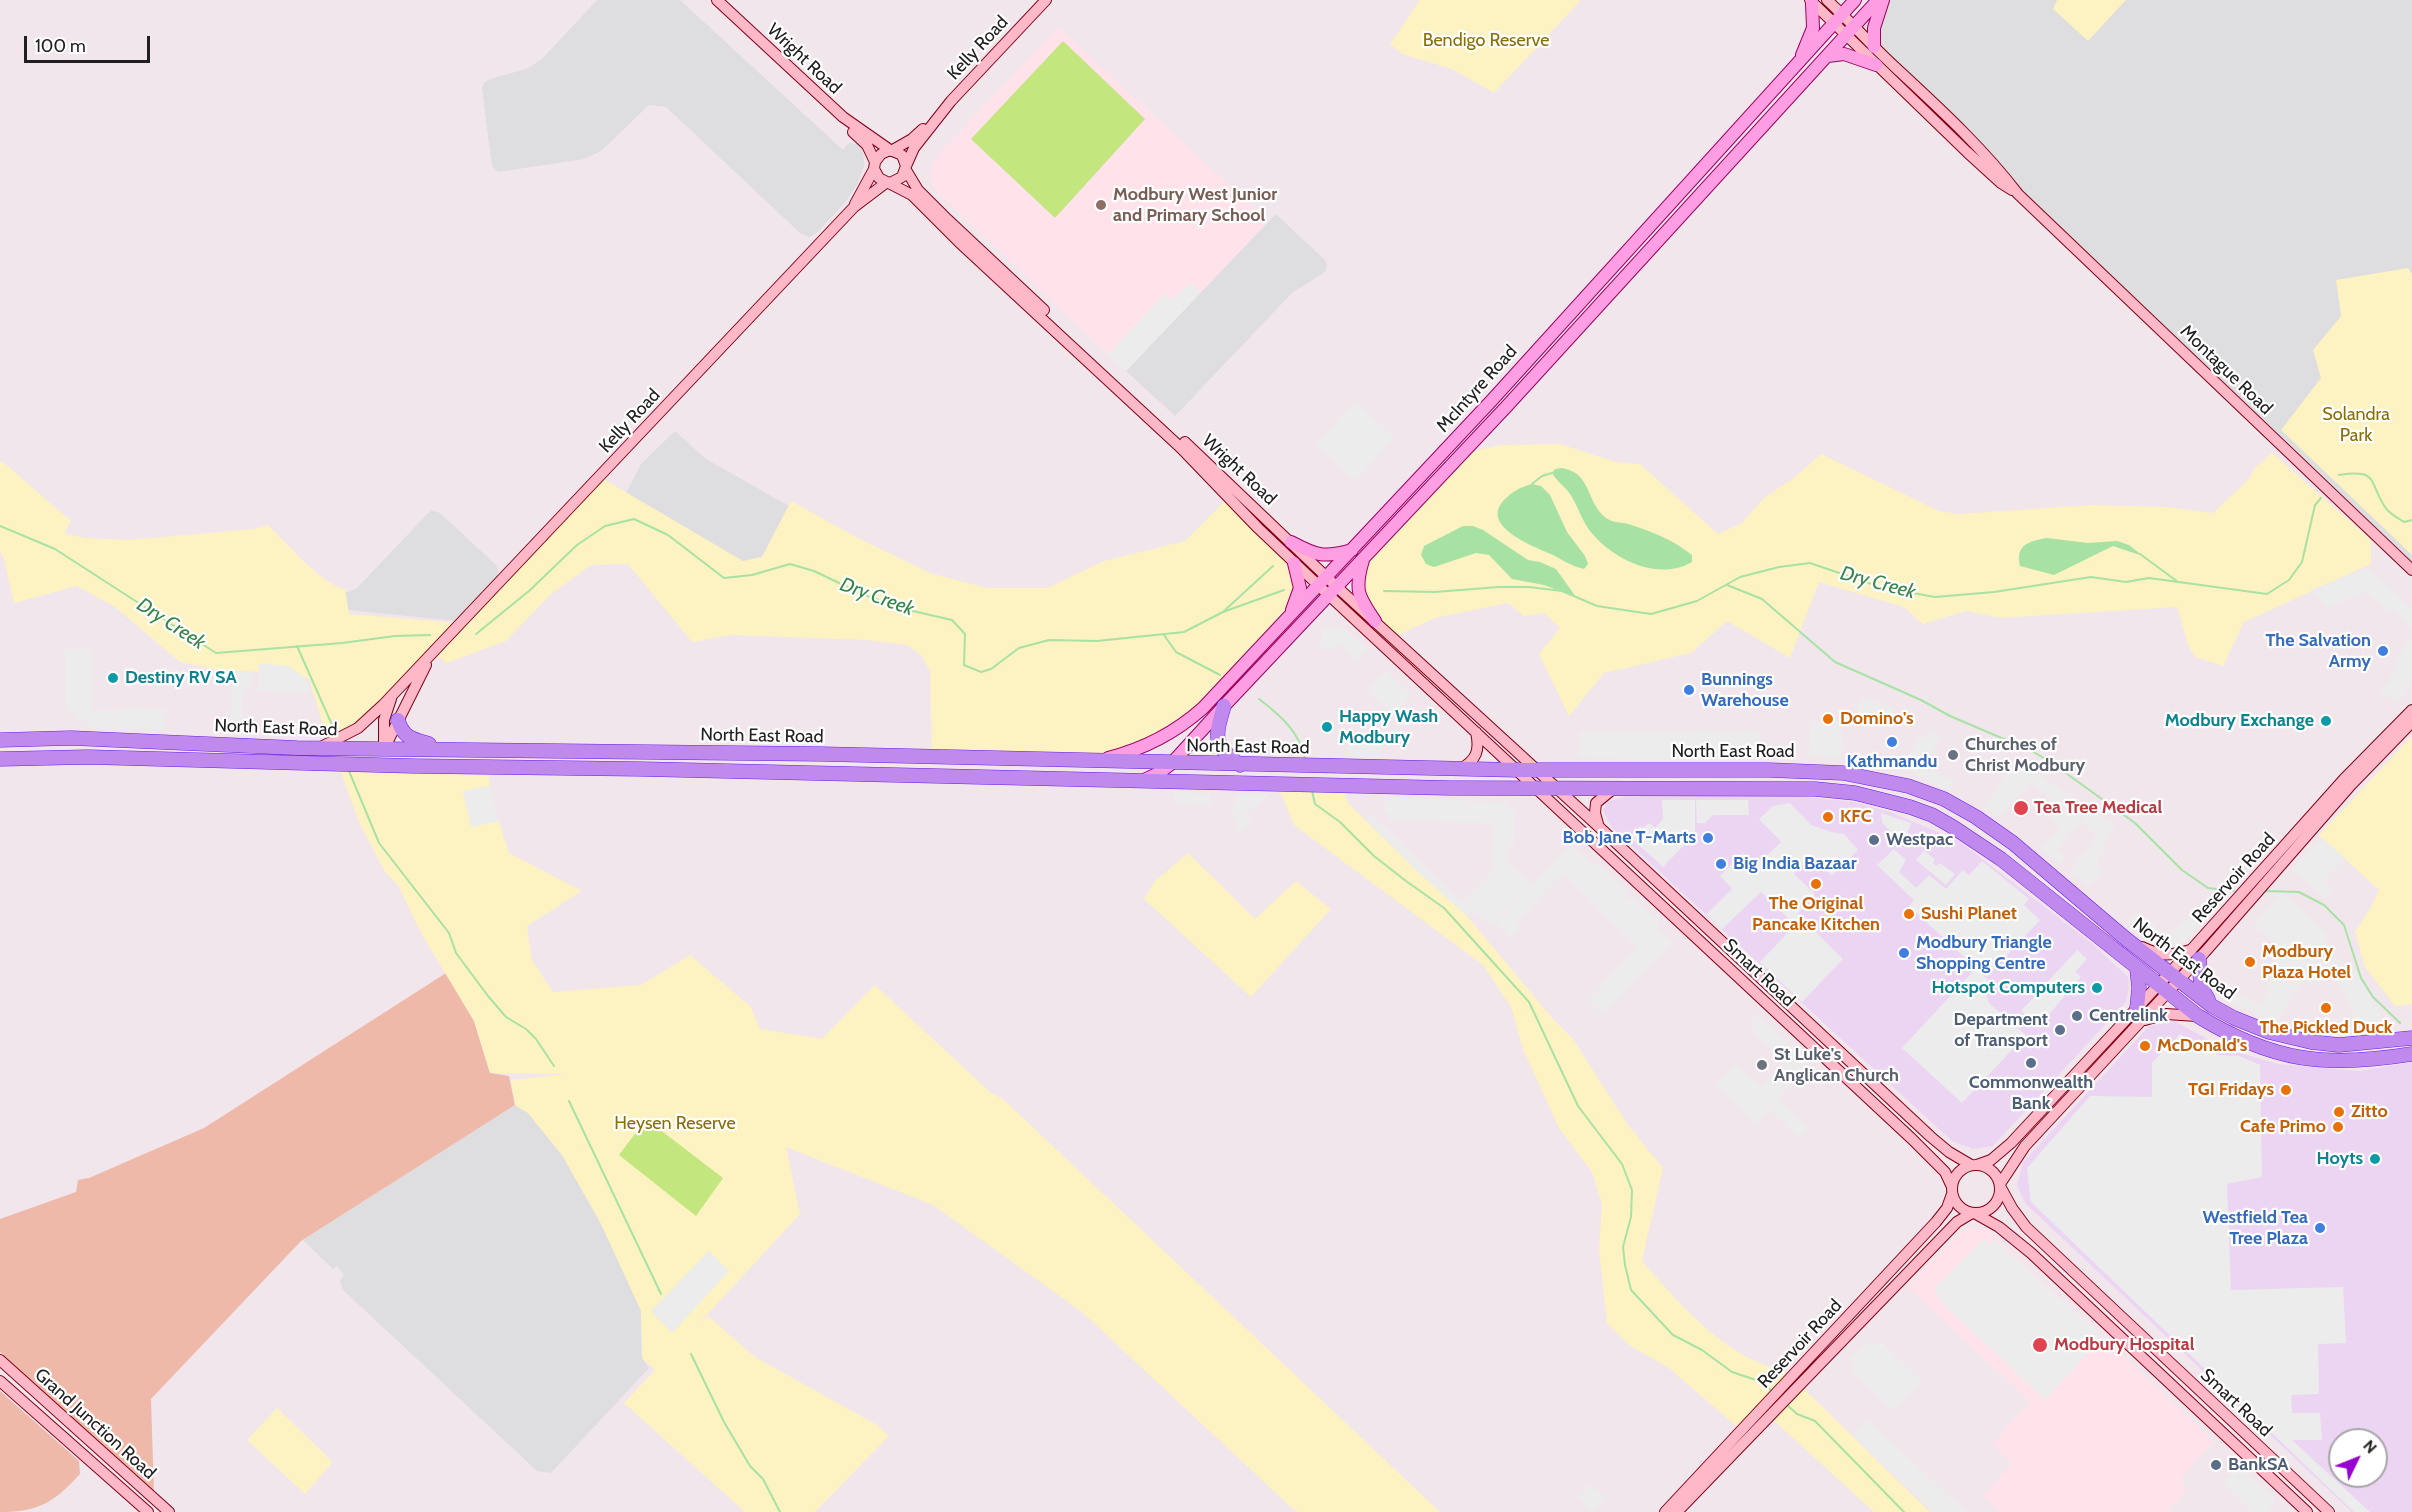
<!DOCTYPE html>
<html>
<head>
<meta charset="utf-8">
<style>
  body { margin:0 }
  #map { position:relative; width:2412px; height:1512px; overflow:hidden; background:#f2e6ed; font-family:Cabin,sans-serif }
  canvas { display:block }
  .north { position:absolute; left:2328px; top:1428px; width:60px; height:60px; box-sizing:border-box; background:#fff; border:2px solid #a6a6a6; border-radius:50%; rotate:47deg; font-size:16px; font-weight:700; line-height:24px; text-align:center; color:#202020 }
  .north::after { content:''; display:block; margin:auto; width:21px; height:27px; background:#9700d1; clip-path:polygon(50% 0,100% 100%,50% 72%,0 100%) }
  .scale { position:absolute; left:24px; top:36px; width:126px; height:27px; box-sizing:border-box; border:3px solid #202020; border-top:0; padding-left:8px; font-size:18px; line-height:21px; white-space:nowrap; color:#202020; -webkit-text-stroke:4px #fff; paint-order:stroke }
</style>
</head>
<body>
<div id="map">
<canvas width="2412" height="1512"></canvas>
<div class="north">N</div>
<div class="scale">100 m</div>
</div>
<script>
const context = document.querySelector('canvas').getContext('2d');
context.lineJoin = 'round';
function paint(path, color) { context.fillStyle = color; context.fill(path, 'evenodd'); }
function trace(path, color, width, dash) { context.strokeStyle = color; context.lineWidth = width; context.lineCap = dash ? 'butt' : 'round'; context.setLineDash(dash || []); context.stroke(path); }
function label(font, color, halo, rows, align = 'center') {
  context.font = font + ' Cabin,sans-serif'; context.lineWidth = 4.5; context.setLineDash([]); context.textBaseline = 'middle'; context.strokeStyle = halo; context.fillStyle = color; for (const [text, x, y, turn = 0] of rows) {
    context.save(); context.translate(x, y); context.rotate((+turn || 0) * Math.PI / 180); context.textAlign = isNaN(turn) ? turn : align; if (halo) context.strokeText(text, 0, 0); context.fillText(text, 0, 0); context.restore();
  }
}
paint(new Path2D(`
  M597 0H680L843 150 849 143 858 144 863 150 864 166 858 183 847 200 818 232 810 237 801 234 666 107 649 105 601 151 584 159 498 172 493 167 491 160 482 88 484 83 490 79 526 69 541 60Z
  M1878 0H2412V570L2018 194 1855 26Z
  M1276 214 1326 261 1327 267 1325 272 1292 293 1175 416 1126 371Z
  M675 431 706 459 789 506 762 557 743 562 626 493 641 464Z
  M431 510 440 513 496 565 498 570 497 579 457 621 348 610 345 593 356 589Z
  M515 1105 528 1113 562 1155 601 1223 641 1311 642 1358 649 1368 551 1473 537 1471 343 1290 340 1282 344 1274 336 1266 333 1269 303 1240Z`), '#dedddf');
paint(new Path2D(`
  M1626 796H1797L1854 802 1890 812 1959 841 2093 944 2128 977 2129 989 2126 1002 1993 1146 1973 1149 1952 1141 1612 828 1603 811 1607 802Z
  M2174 1021 2226 1049 2279 1064 2359 1071 2412 1062V1512H2352L2025 1203 2017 1185 2023 1162 2149 1026ZM2340 1440H2376V1476H2340Z`), '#ecd5f3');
paint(new Path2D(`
  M1058 27 1268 221 1126 371 934 189 930 177 932 163 943 150Z
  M1983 1228 1998 1239 2214 1441 2181 1477 2186 1491 2166 1512H2000L1983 1496 2012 1464 1992 1444 2031 1402 1908 1287 1950 1241 1965 1229Z`), '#ffe2ea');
paint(new Path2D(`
  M446 973 474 1021 490 1073 509 1076 515 1105 301 1241 151 1399 154 1493 0 1352V1219L76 1192 78 1180 89 1178 204 1128Z
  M0 1391 79 1461 80 1474C54 1502 40 1512 0 1512Z`), '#efb9a9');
paint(new Path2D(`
  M1420 0H1581L1494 93 1452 69 1402 54 1390 44Z
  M2057 0H2126L2088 41 2053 9Z
  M2408 268 2412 274V555L2281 430 2321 378 2313 350 2341 316 2336 280Z
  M1560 444 1616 462 1640 464 1718 534 1742 523 1764 498 1795 477 1821 454 1939 511 1958 514 2092 505 2167 507 2213 513 2249 479 2254 469 2272 453 2371 540V564L2244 622 2223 666 2196 657 2189 648 2177 607 2000 618 1966 611 1923 624 1904 607 1819 582 1790 658 1727 621 1691 653 1604 673 1569 716 1539 654 1560 628 1544 613 1524 616 1508 603 1435 618 1398 635 1363 603 1365 556 1462 453 1502 445Z
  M0 462H3L71 521 64 533 86 538 128 540 254 529 268 525C287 543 319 583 345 589L349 614 447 622 459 625 600 477 743 561 762 557 791 501 858 538 930 573 987 588H1047L1104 561 1185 541 1229 497 1297 570 1292 613 1180 723 1096 762 932 757 930 671 921 655 907 645 866 640 731 635 692 642 628 564 591 565 550 595 506 641 447 663 433 653 342 738 325 731 309 679 288 673 220 670 180 662 115 607 77 586 14 603 4 559 0 551Z
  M2412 736V1004L2395 1006 2365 967 2355 932 2371 907 2379 890 2319 835Z
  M341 772 489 775 490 786 463 791 471 827 499 821 509 853 582 891 527 926 532 960 553 992 641 985 690 955 751 1007 760 1029 822 1039 875 985 992 1094 1003 1099 1440 1512H1300L1294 1510 1082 1312 933 1205 786 1147 800 1214 695 1328 708 1316 755 1357 877 1425 889 1436 815 1512H745L624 1403 655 1370 642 1358 641 1311 601 1224 562 1155 528 1113 515 1105 511 1080 566 1074 490 1073 474 1021 421 933 398 885 385 872 359 822Z
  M1277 784 1341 786 1349 804 1417 871 1467 916 1553 1019 1573 1039 1628 1125 1663 1168 1642 1261C1672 1295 1704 1333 1745 1356 1760 1364 1777 1369 1792 1376L1742 1431 1669 1368 1629 1345 1607 1323 1599 1249 1602 1205 1592 1172 1559 1128 1523 1049 1511 1007 1483 965 1294 825Z
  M1188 853 1255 919 1296 881 1331 909 1251 997 1144 899 1155 881Z
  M1800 1385 1930 1512H1874L1769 1416Z
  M277 1408 333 1462 305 1494 247 1440Z`), '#fdf2c1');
paint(new Path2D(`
  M1063 41 1145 119 1055 218 971 139Z
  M646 1119 723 1178 696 1216 619 1155Z`), '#c3e67f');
paint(new Path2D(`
  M1191 282 1201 292 1126 371 1108 354 1165 293 1172 300Z
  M1355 402 1395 438 1355 480 1316 444Z
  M2368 568 2412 609V627L2392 608 2388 612 2365 592 2328 607 2310 590Z
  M1343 627 1368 650 1357 660 1338 642 1337 649H1320L1322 629Z
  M2412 640V679L2405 695 2397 702 2378 692 2389 681 2406 643Z
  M65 649H93L92 710 123 711 126 708 165 709 164 730 89 728V722L78 720 73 711 66 710Z
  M259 663 288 666 304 677 308 683 309 693 258 690Z
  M232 671 252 672 251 689H243L242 724 231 723Z
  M1386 671 1412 695 1393 715 1368 690Z
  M1864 698 1894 708 1888 722 1873 716 1868 727 1864 726 1857 708Z
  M1810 721H1839L1844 749 1839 757 1809 756Z
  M1930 730 1941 737 1929 760 1924 758 1921 766 1956 782 1950 792 1901 767 1921 736 1926 739Z
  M754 731 825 732V745L754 744Z
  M1759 731 1761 759 1647 760 1579 757 1580 732Z
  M1349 742 1381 743V758L1349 757Z
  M2016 758 2089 810 2058 850 2066 856 2060 864 2040 849 2059 827 2042 811 2052 799 2031 781 2000 817 1984 808Z
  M490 786 499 821 471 827 463 791Z
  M1175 792 1209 794 1212 804 1175 805Z
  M1245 794H1267V797L1245 814 1252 823 1240 833 1234 819 1232 806 1237 796Z
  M1384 797 1507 803V809L1515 810 1513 846H1508L1507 862 1532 884 1493 925 1471 911 1467 916 1417 871 1366 819 1371 815 1462 902 1495 869 1492 868 1493 823 1389 820V813L1385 812Z
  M1662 800H1695V834L1663 867 1630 837 1640 826 1643 828 1649 823 1655 828 1663 819Z
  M1696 800H1748L1749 815H1713L1705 823H1697Z
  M1790 803 1811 825 1831 832 1844 834 1858 850 1832 876 1811 856 1794 874 1815 894 1798 914 1843 959 1802 1002 1760 962 1795 925 1761 892 1722 929 1707 914 1732 889 1720 876 1743 853 1757 865 1781 842 1759 819 1773 806Z
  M2090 811 2115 827 2103 844 2107 848 2097 860 2098 865 2103 869 2090 886 2070 871 2097 836 2082 822Z
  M1881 813 1911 823 1908 832 1910 838 1904 844 1882 823Z
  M2321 837 2345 858 2324 881 2333 890 2325 899 2292 870Z
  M1571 845 1589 862 1598 864 1627 891 1626 897 1636 900 1659 921 1657 928 1673 942 1603 1015 1588 1000 1638 947 1563 873 1516 922 1521 927 1511 938 1496 924Z
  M1894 849 1906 860 1899 872 1916 888 1929 875 1946 889 1963 870 1969 875 1982 861 2029 899 2024 905 2040 920 1987 977 1979 971 1991 983 1985 990 1989 1003 2026 1035 1962 1103 1902 1048 1976 968 1909 906 1914 900 1877 865Z
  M1924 851 1935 859 1933 863 1937 866 1940 863 1955 874 1946 885 1916 860Z
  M2282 892 2328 934 2324 940 2331 946 2327 954 2354 968 2385 1023 2380 1026 2353 1030V1011L2339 984 2324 976 2318 986 2304 979 2276 1023 2234 1002 2230 1003 2214 993 2219 985 2261 1006 2267 995V984L2270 980 2265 975 2278 955 2271 949 2276 943 2254 924Z
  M2204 908 2210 914 2185 941 2171 948 2148 939 2128 921 2138 911 2159 930 2168 933 2178 928 2194 911Z
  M2077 950 2087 959 2075 972 2081 977 2039 1026 2021 1011Z
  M1757 1015 1799 1053 1793 1061 1797 1064 1802 1059 1808 1065 1778 1098 1808 1128 1800 1138 1758 1099 1768 1110 1756 1124 1716 1086 1736 1064 1761 1086 1785 1061 1755 1033 1749 1023Z
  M2180 1034 2219 1055 2239 1056 2260 1065 2262 1177 2227 1184 2231 1290 2343 1287 2346 1343 2318 1344 2319 1394 2291 1395 2292 1413H2320L2322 1440H2292L2370 1512H2354L2031 1202 2027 1168 2090 1096 2152 1097V1063Z
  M1983 1239 1989 1244 1995 1239 2103 1337 2045 1400 1943 1304 1934 1289Z
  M709 1251 729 1271 672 1333 651 1311Z
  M1869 1341 1875 1346 1879 1341 1922 1381 1894 1411 1851 1370 1855 1365 1850 1360Z
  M1868 1420 1966 1512H1933L1852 1435Z
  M2240 1465 2273 1497V1505L2267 1512H2253L2223 1483Z
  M1590 1484 1606 1498 1593 1512 1578 1498Z`), '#ececec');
paint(new Path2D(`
  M1562 468C1592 473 1585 501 1606 518 1613 523 1620 522 1628 524 1649 530 1675 541 1692 555V562C1658 582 1612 559 1590 531 1581 519 1578 506 1570 494 1565 486 1556 481 1552 473L1555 469Z
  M1532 484 1541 486 1550 495 1567 532 1585 556 1588 564 1584 569C1569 566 1559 557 1546 552 1530 545 1480 525 1504 500 1512 492 1520 487 1532 484Z
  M1463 526H1473L1483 530 1528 560 1540 562 1556 569 1576 597 1544 585 1512 579 1489 555 1476 553 1434 567 1426 564 1421 555 1424 546Z
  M2047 538 2088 543 2117 541 2129 545 2143 556 2113 546 2054 575 2020 566C2015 545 2029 541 2047 538Z`), '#a7e2a4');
trace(new Path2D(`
  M2339 475C2379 469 2368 481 2385 507 2389 514 2398 518 2404 522L2412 520
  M1532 484 1542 476 1552 473
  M0 526 55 549 216 653 342 643 395 636 430 635
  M2140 554 2178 582
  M1727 585 1762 599 1835 662 1921 700 1950 716 2032 751 2052 763 2135 823 2182 870 2208 888 2234 891
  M1384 591 1435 592 1499 587H1529L1562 591 1597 606 1651 614 1697 601 1740 577 1779 567 1810 563 1880 587 1935 597 1994 592 2091 577 2126 582 2149 578 2267 594 2289 580 2302 562 2315 505 2321 498
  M1224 611 1273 566
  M476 634 529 591 577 545 605 526 634 519 668 535 724 578 752 575 790 564 814 571 862 594 904 609 952 620 965 634 964 665 981 672 991 669 1019 648 1049 640 1097 641 1184 632 1223 612 1284 590
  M1164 635 1176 652 1220 675
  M297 646 333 727
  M1259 699C1280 715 1300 732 1305 759
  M349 771 379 843 449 933 456 953 488 996 506 1017 526 1029 536 1039 554 1066
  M1312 791 1315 804 1340 822 1374 856 1406 881 1444 908 1529 1002 1578 1106 1622 1164 1632 1190 1631 1217 1623 1247 1625 1265 1631 1290 1673 1335 1702 1350 1732 1372 1762 1382 1773 1392
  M2266 891 2299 892 2324 905 2344 925 2361 978 2373 997 2400 1023
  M569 1101 661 1294
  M691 1354 724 1422 750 1466 763 1479 780 1512
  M1786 1404 1797 1414 1815 1421 1904 1512`), '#a7e2a4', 2);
const secondary = new Path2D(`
  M717 0 843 117 890 150
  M1810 0 1967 152 2001 183 2012 190
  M1827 0C1851 22 1872 46 1896 68 1939 108 1982 147 2018 194L2412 570
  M853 132 867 145 875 162
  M891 151 912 139 923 129
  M906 166 914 148 951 101 1046 0
  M906 170 918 190 948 220 1044 310
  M890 183 902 177 906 166 902 155 890 150 881 154 875 162 874 169 879 178 912 195 959 242 1181 448 1258 528 1319 586 1912 1139 1945 1172 1952 1187
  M855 204 874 169
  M1185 442 1337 587 1598 826 1931 1137 1949 1152 1971 1165
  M321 747 358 728 383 705 854 207 887 182
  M384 749 426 665
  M384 749V720L391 699
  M1460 769C1477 760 1480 750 1476 732
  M1598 824 1595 813 1596 803 1613 789
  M2142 947C2163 957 2168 956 2190 950
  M2145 1020 2166 1014 2197 1016
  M1952 1189a24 24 0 1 1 48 0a24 24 0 1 1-48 0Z
  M1977 1165 1991 1160 2011 1143 2191 950 2344 779 2412 710
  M2000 1184 2025 1146 2205 952 2351 785 2412 722
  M2000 1186 2012 1208 2026 1227 2329 1512
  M1976 1214 1999 1227 2031 1253 2307 1512
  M0 1360 169 1512
  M0 1381 148 1512
  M1665 1512 1936 1222 1947 1208 1952 1194
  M1677 1512 1957 1222 1972 1213`);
const primary = new Path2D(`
  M1874 47V28L1883 0
  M1802 55 1813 28 1812 3
  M1828 56 1844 54 1876 65
  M1291 542C1317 556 1324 558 1352 550
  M1363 560C1354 590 1358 596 1375 621
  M1292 610 1300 588 1294 563
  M1108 758C1144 749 1175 733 1203 708L1493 399 1855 0
  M1144 780 1159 773 1172 763 1224 706 1507 406 1878 0`);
const highway = new Path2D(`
  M1224 706C1215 737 1212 744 1240 765
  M398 720C403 738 413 739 429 744
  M0 740 71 738 297 748 821 754 1518 770H1769L1843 773 1908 786 1944 799 1976 817 2013 843 2126 939 2212 1006 2234 1018 2269 1032 2311 1042 2339 1045 2412 1038
  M0 759 88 757 413 766 641 769 1449 788 1815 789 1855 793 1910 807 1932 815 1953 827 2001 859 2198 1016C2273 1062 2326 1068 2412 1054
  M2199 959 2201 987 2208 999
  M2137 1008 2139 988 2137 969`);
trace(secondary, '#7f0015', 12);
trace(primary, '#9d0060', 14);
trace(highway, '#691be8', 15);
trace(secondary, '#feb8c8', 10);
trace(primary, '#ff9ee3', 12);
trace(highway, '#bf89ee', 14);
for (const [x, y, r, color] of [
  [1101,205,6,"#8d6e63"],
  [2383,651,6,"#3f7fe0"],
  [113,678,6,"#0f9aa8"],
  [1689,690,6,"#3f7fe0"],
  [1828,719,6,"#e8710a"],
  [2326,721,6,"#0f9aa8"],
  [1327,727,6,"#0f9aa8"],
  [1892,742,6,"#3f7fe0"],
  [1953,755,6,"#6b7280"],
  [2021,808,8,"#e0444e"],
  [1828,817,6,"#e8710a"],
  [1708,838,6,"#3f7fe0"],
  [1874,840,6,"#5c6f8a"],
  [1721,864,6,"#3f7fe0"],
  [1816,884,6,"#e8710a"],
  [1909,914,6,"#e8710a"],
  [1904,953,6,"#3f7fe0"],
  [2250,962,6,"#e8710a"],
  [2097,988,6,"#0f9aa8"],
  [2326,1008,6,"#e8710a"],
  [2077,1016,6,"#5c6f8a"],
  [2060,1030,6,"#5c6f8a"],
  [2145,1046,6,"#e8710a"],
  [2031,1063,6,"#5c6f8a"],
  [1762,1065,6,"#6b7280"],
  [2286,1090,6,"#e8710a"],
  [2339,1112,6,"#e8710a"],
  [2338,1127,6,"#e8710a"],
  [2375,1159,6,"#0f9aa8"],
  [2320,1228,6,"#3f7fe0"],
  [2040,1345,8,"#e0444e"],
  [2216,1465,6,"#5c6f8a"]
]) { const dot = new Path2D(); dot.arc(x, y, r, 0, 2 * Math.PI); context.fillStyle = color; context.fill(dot); trace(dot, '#fff', 2); }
label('18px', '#896f04', '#fff', [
  ["Bendigo Reserve",1486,41],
  ["Solandra",2356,415],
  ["Park",2356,436],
  ["Heysen Reserve",675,1124]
]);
label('18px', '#202020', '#fff', [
  ["Kelly Road",978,48,-47],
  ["Wright Road",804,59,43],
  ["Montague Road",2226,370,44],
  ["McIntyre Road",1477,389,-48],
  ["Kelly Road",630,421,-47],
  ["Wright Road",1239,470,43],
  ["North East Road",276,728,2],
  ["North East Road",762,736,1],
  ["North East Road",1248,747,1],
  ["North East Road",1733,752],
  ["Reservoir Road",2234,878,-48],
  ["North East Road",2184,959,37],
  ["Smart Road",1759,973,43],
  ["Reservoir Road",1800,1344,-47],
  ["Smart Road",2236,1403,43],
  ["Grand Junction Road",95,1424,42]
]);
label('bold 18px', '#785e54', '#fff', [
  ["Modbury West Junior",1113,195],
  ["and Primary School",1113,216]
], 'left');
label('bold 18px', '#366cbe', '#fff', [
  ["The Salvation",2371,641],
  ["Army",2371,662],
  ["Bunnings",1701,680,"left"],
  ["Warehouse",1701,701,"left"],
  ["Kathmandu",1892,762,"center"],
  ["Bob Jane T-Marts",1696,838],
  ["Big India Bazaar",1733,864,"left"],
  ["Modbury Triangle",1916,943,"left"],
  ["Shopping Centre",1916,964,"left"],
  ["Westfield Tea",2308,1218],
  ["Tree Plaza",2308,1239]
], 'right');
label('bold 18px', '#0d838f', '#fff', [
  ["Destiny RV SA",125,678,"left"],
  ["Happy Wash",1339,717,"left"],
  ["Modbury",1339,738,"left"],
  ["Modbury Exchange",2314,721],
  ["Hotspot Computers",2085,988],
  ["Hoyts",2363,1159]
], 'right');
label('bold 18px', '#c56008', '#fff', [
  ["Domino's",1840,719],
  ["KFC",1840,817],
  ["The Original",1816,904,"center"],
  ["Pancake Kitchen",1816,925,"center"],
  ["Sushi Planet",1921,914],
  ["Modbury",2262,952],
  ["Plaza Hotel",2262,973],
  ["The Pickled Duck",2326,1028,"center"],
  ["McDonald's",2157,1046],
  ["TGI Fridays",2274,1090,"right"],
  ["Zitto",2351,1112],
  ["Cafe Primo",2326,1127,"right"]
], 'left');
label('bold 18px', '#5b616d', '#fff', [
  ["Churches of",1965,745],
  ["Christ Modbury",1965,766],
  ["St Luke's",1774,1055],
  ["Anglican Church",1774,1076]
], 'left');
label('bold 18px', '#be3a42', '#fff', [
  ["Tea Tree Medical",2034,808],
  ["Modbury Hospital",2054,1345]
], 'left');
label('bold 18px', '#4e5e75', '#fff', [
  ["Westpac",1886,840],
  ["Centrelink",2089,1016],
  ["Department",2048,1020,"right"],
  ["of Transport",2048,1041,"right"],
  ["Commonwealth",2031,1083,"center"],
  ["Bank",2031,1104,"center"],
  ["BankSA",2228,1465]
], 'left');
label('italic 20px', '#358647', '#fff', [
  ["Dry Creek",1878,583,15],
  ["Dry Creek",877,597,20],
  ["Dry Creek",171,624,33]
]);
</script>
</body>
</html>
